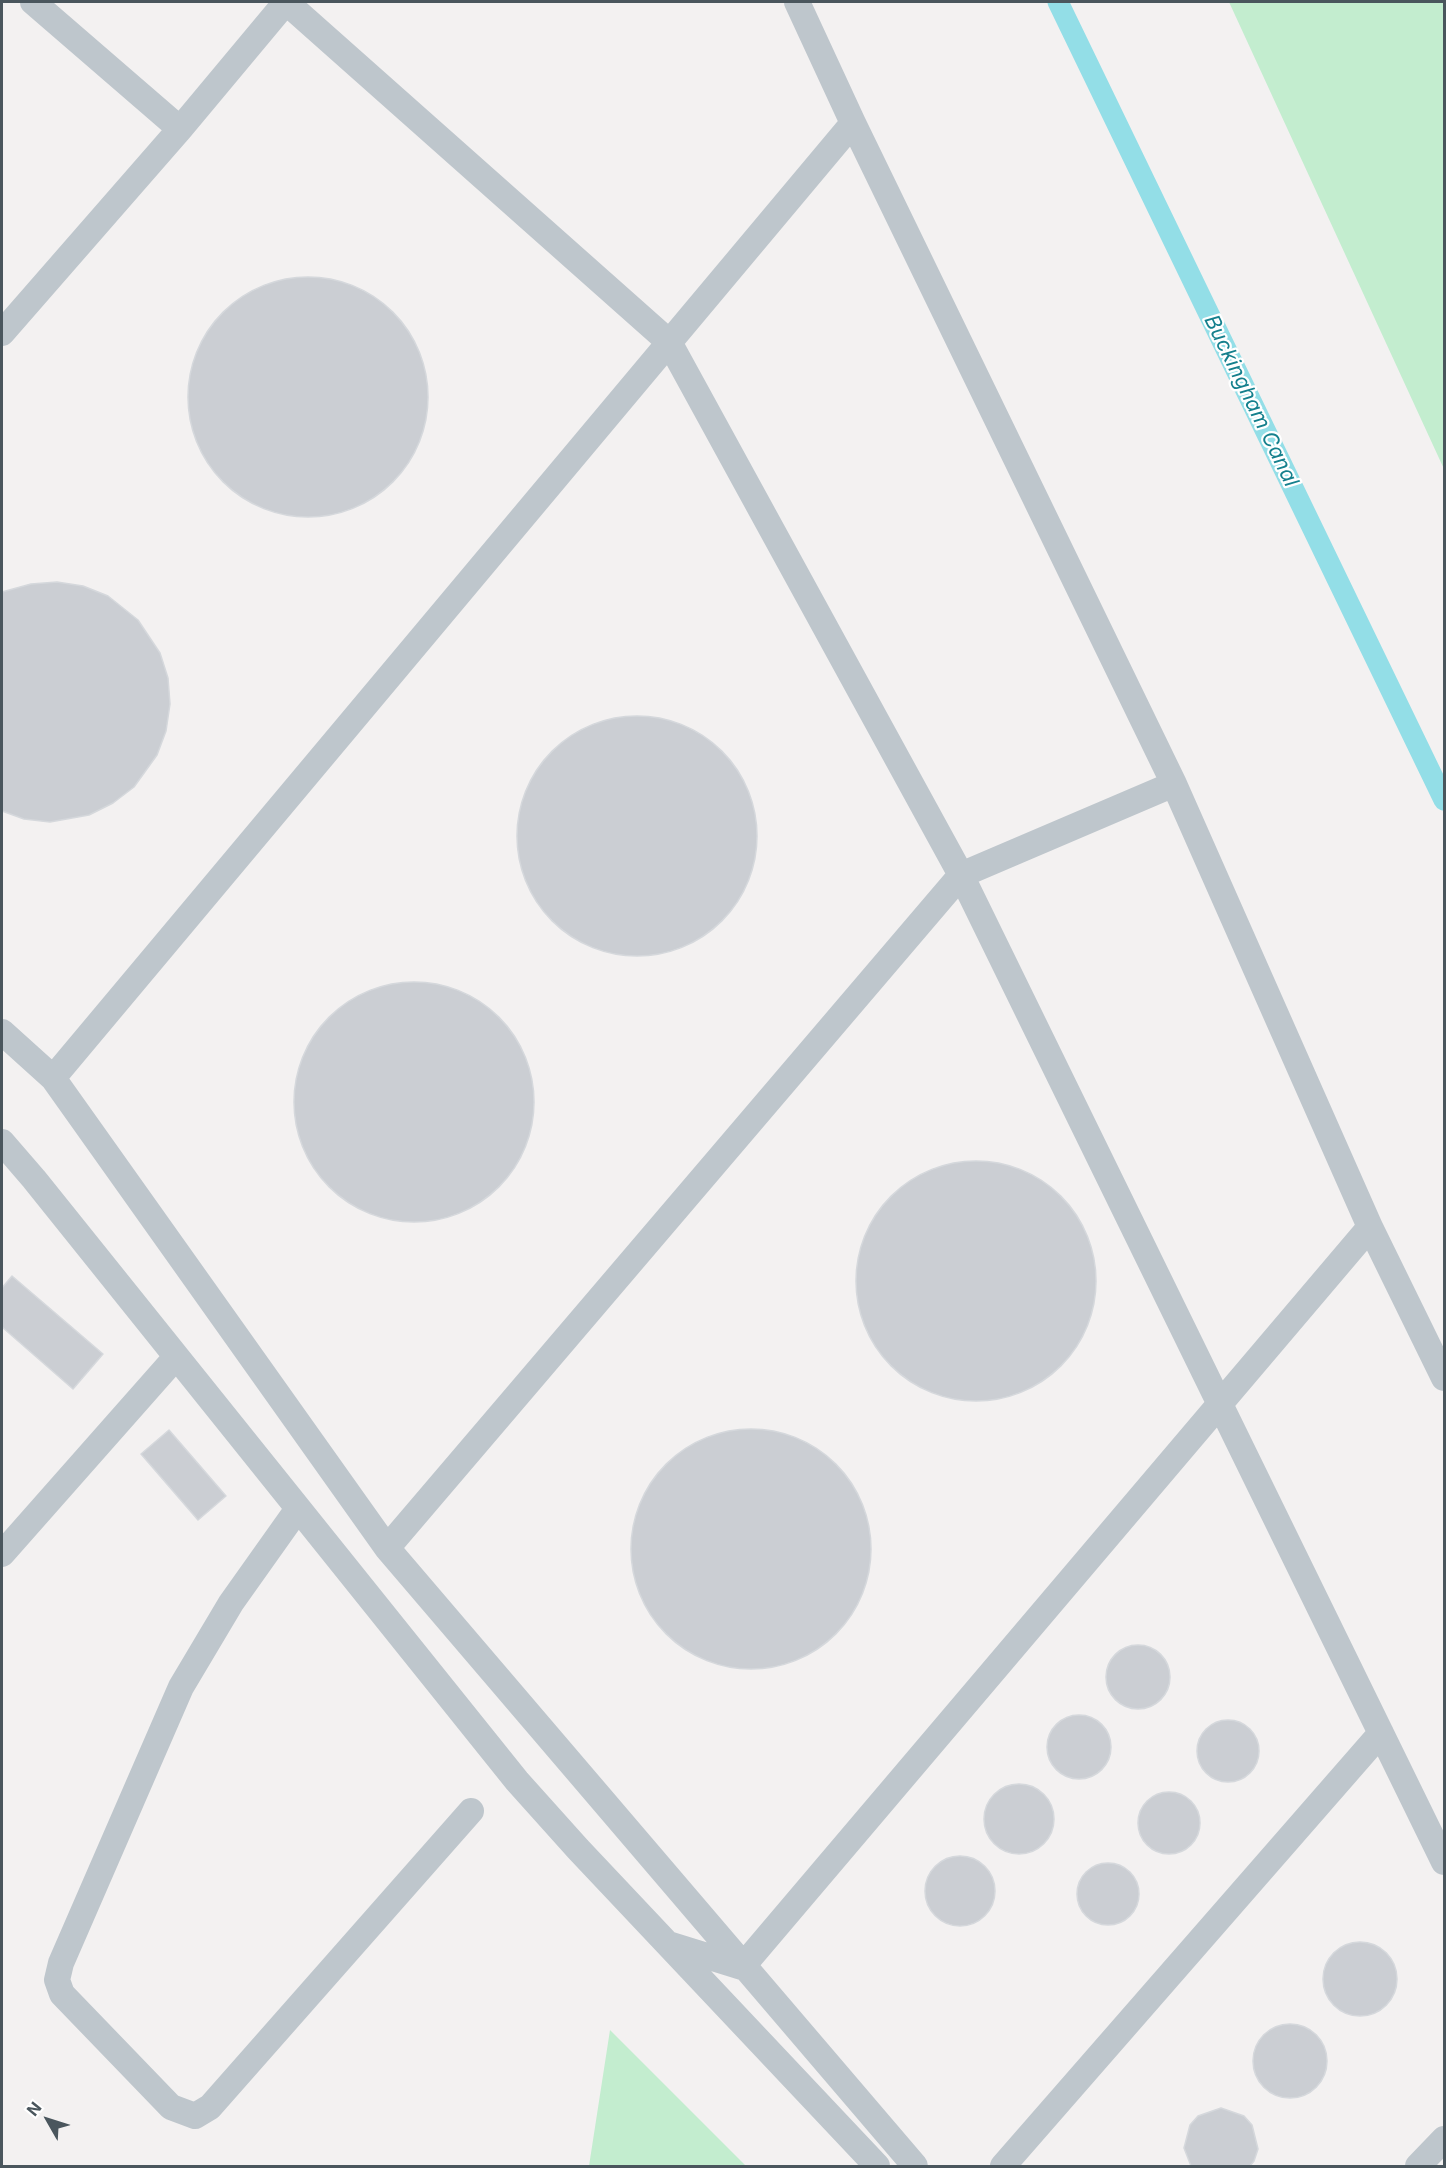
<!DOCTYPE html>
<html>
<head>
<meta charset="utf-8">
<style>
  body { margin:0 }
  #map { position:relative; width:1446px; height:2168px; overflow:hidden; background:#f3f1f1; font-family:Inter,sans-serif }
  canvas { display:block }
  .frame { position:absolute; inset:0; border:3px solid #4a565d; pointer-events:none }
  .north { position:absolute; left:18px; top:2090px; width:60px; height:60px; -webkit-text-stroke:4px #fff; paint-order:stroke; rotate:309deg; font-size:16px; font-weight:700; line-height:24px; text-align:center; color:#4a565d }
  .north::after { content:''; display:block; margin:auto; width:21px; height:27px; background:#4a565d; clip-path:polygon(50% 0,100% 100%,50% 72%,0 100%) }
</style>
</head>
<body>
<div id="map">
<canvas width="1446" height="2168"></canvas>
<div class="frame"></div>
<div class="north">N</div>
</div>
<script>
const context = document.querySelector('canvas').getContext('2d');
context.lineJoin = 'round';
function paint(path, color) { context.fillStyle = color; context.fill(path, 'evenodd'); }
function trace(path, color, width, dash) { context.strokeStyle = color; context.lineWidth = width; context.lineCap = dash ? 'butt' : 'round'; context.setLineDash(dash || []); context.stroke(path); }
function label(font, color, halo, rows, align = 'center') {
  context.font = font + ' Inter,sans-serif'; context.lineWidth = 4.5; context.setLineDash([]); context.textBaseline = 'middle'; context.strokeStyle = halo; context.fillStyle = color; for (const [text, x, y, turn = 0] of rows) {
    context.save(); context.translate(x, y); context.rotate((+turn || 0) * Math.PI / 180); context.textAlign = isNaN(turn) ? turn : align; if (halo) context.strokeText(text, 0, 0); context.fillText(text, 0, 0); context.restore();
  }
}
paint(new Path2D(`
  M1229 2H1444V469Z
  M610 2030 746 2166H589Z`), '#c3edcf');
trace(new Path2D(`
  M1058 2 1444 800`), '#93dee7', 21);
const building = new Path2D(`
  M188 397a120 120 0 1 1 240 0a120 120 0 1 1-240 0Z
  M57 582 83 586 108 596 138 620 160 653 168 678 170 704 166 731 157 755 134 787 113 803 89 815 50 822 24 819 2 811V592L31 584Z
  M517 836a120 120 0 1 1 240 0a120 120 0 1 1-240 0Z
  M294 1102a120 120 0 1 1 240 0a120 120 0 1 1-240 0Z
  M856 1281a120 120 0 1 1 240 0a120 120 0 1 1-240 0Z
  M12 1276 103 1354 73 1389 2 1327V1288Z
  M631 1549a120 120 0 1 1 240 0a120 120 0 1 1-240 0Z
  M169 1430 226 1496 198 1520 141 1454Z
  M1106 1677a32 32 0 1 1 64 0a32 32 0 1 1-64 0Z
  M1047 1747a32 32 0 1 1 64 0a32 32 0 1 1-64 0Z
  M1197 1751a31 31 0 1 1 62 0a31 31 0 1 1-62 0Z
  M984 1819a35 35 0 1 1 70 0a35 35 0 1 1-70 0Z
  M1138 1823a31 31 0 1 1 62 0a31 31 0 1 1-62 0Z
  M925 1891a35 35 0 1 1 70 0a35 35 0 1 1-70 0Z
  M1077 1894a31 31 0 1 1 62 0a31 31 0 1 1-62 0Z
  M1323 1979a37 37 0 1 1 74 0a37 37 0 1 1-74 0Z
  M1253 2061a37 37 0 1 1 74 0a37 37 0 1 1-74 0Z
  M1221 2108 1244 2116 1252 2125 1258 2149 1254 2161 1250 2166H1191L1184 2148 1190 2125 1198 2116Z`);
paint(building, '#cbced3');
trace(building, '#d5d8dc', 1.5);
trace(new Path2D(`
  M33 2 180 129
  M2 333 180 129 286 2 669 342 961 875 1444 1862
  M2 1032 53 1078 387 1548 915 2166
  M53 1078 853 123
  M2 1142 34 1179 517 1781 578 1849 877 2166
  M1370 1227 1444 1378
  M297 1510 231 1603 181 1687 61 1963 57 1980 62 1994 171 2107 195 2116 210 2107 471 1811
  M387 1548 961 875 1174 784
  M2 1554 176 1357
  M668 1944 742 1967 1370 1227 1174 784 853 123 797 2
  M1003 2166 1381 1733
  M1418 2166 1444 2139`), '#bec6cc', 26);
label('italic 21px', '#15808d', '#fff', [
  ["Buckingham Canal",1251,401,64]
]);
</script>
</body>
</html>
